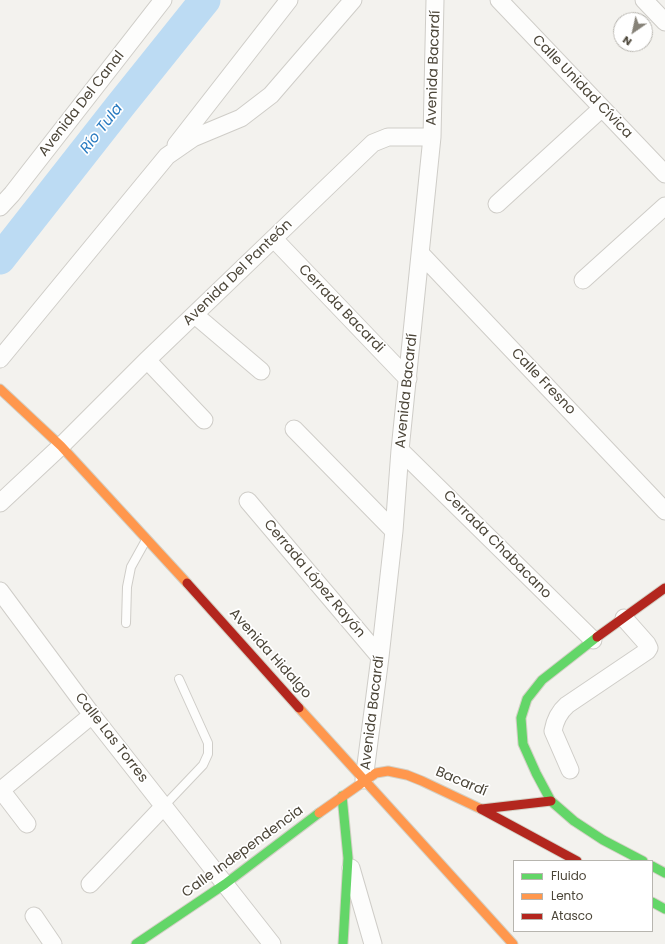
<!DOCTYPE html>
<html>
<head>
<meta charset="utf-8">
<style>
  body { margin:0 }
  #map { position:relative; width:665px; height:944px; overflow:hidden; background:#f3f2ee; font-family:Poppins,sans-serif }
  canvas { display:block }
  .legend { position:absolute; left:513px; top:860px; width:140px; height:72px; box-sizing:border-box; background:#fff; border:1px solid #b7b5af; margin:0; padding:5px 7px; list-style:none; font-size:12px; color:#4b4538 }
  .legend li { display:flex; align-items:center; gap:8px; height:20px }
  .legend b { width:20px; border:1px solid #b7b5af }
  .north { position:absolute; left:613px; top:12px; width:40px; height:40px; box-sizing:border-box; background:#fff; border:1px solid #b7b5af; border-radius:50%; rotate:214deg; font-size:11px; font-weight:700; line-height:16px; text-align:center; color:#4b4538 }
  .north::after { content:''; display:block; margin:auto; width:14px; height:18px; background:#868278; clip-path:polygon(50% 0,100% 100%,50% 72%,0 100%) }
</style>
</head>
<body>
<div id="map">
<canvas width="665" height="944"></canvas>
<ul class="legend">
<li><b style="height:5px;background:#63d668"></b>Fluido</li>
<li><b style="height:5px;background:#ff974d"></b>Lento</li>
<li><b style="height:5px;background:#b3261e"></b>Atasco</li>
</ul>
<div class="north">N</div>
</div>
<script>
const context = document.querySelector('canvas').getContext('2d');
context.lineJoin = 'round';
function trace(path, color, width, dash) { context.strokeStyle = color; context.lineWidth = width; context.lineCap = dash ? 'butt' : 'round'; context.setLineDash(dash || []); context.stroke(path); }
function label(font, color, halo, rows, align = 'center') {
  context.font = font + ' Poppins,sans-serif'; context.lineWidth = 3.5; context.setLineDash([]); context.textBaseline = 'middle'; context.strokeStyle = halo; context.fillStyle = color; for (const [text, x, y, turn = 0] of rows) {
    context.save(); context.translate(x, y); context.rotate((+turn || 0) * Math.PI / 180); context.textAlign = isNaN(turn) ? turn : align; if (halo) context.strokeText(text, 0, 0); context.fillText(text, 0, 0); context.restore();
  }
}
trace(new Path2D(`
  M0 259 120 106 205 0`), '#bcdbf3', 31);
const lane = new Path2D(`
  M126 623 127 587 131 567 146 540
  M164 806 203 765 208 754V743L179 679`);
const street = new Path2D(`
  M499 0 665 174
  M644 0 665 22
  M176 145 289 0
  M497 204 602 108
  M0 207 12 194 163 0
  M274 239 408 379
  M421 254 665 511
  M583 280 665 206
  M195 315 261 371
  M0 359 167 156 193 138 241 118 271 95 353 0
  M147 360 204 420
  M294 429 394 531
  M400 450 593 640
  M248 501 380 657
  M0 503 61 446 147 360 373 143 388 137H432
  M0 591 92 715 272 944
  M570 770 553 731C555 720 559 712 567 705L647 651 649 648 647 644 624 618
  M364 780 380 657 394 531 400 450 432 137 435 0
  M1 790 27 824
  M0 791 92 715
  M351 868 373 944
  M90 884 164 806
  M34 916 53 944`);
const fast = new Path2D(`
  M597 637 542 680 527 699 521 718 523 744 536 773 551 801 574 821 603 840 643 861
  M342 796 348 858 343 944
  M652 866 665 873
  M652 902 665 909
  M136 944 225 884 319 813`);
const slow = new Path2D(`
  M0 389 61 446 187 583
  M299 708 513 944
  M319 813 376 773 388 771 407 775 422 781 481 809`);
const jam = new Path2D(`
  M187 583 299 708
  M597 637 665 588
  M481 809 577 861
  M482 809 551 801`);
trace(lane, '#cfcdc8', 10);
trace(street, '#cfcdc8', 19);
trace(fast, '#d3d0c5', 11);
trace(slow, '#d3d0c5', 11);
trace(jam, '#d3d0c5', 11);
trace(lane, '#fdfdfc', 8);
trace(street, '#fdfdfc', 17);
trace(fast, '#63d668', 9);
trace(slow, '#ff974d', 9);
trace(jam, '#b3261e', 9);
label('14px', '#4b4538', '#fff', [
  ["Avenida Bacardí",434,68,-88],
  ["Calle Unidad Cívica",582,87,46],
  ["Avenida Del Canal",82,104,-52],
  ["Avenida Del Panteón",238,273,-44],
  ["Cerrada Bacardi",341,309,46],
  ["Calle Fresno",543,382,46],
  ["Avenida Bacardí",407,391,-84],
  ["Cerrada Chabacano",497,545,45],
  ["Cerrada López Rayón",314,579,50],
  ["Avenida Hidalgo",270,654,48],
  ["Avenida Bacardí",373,713,-83],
  ["Calle Las Torres",111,738,52],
  ["Bacardí",461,782,23],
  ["Calle Independencia",243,852,-36]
]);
label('italic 15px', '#287ac0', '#fff', [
  ["Río Tula",102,129,-52]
]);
</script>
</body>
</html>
